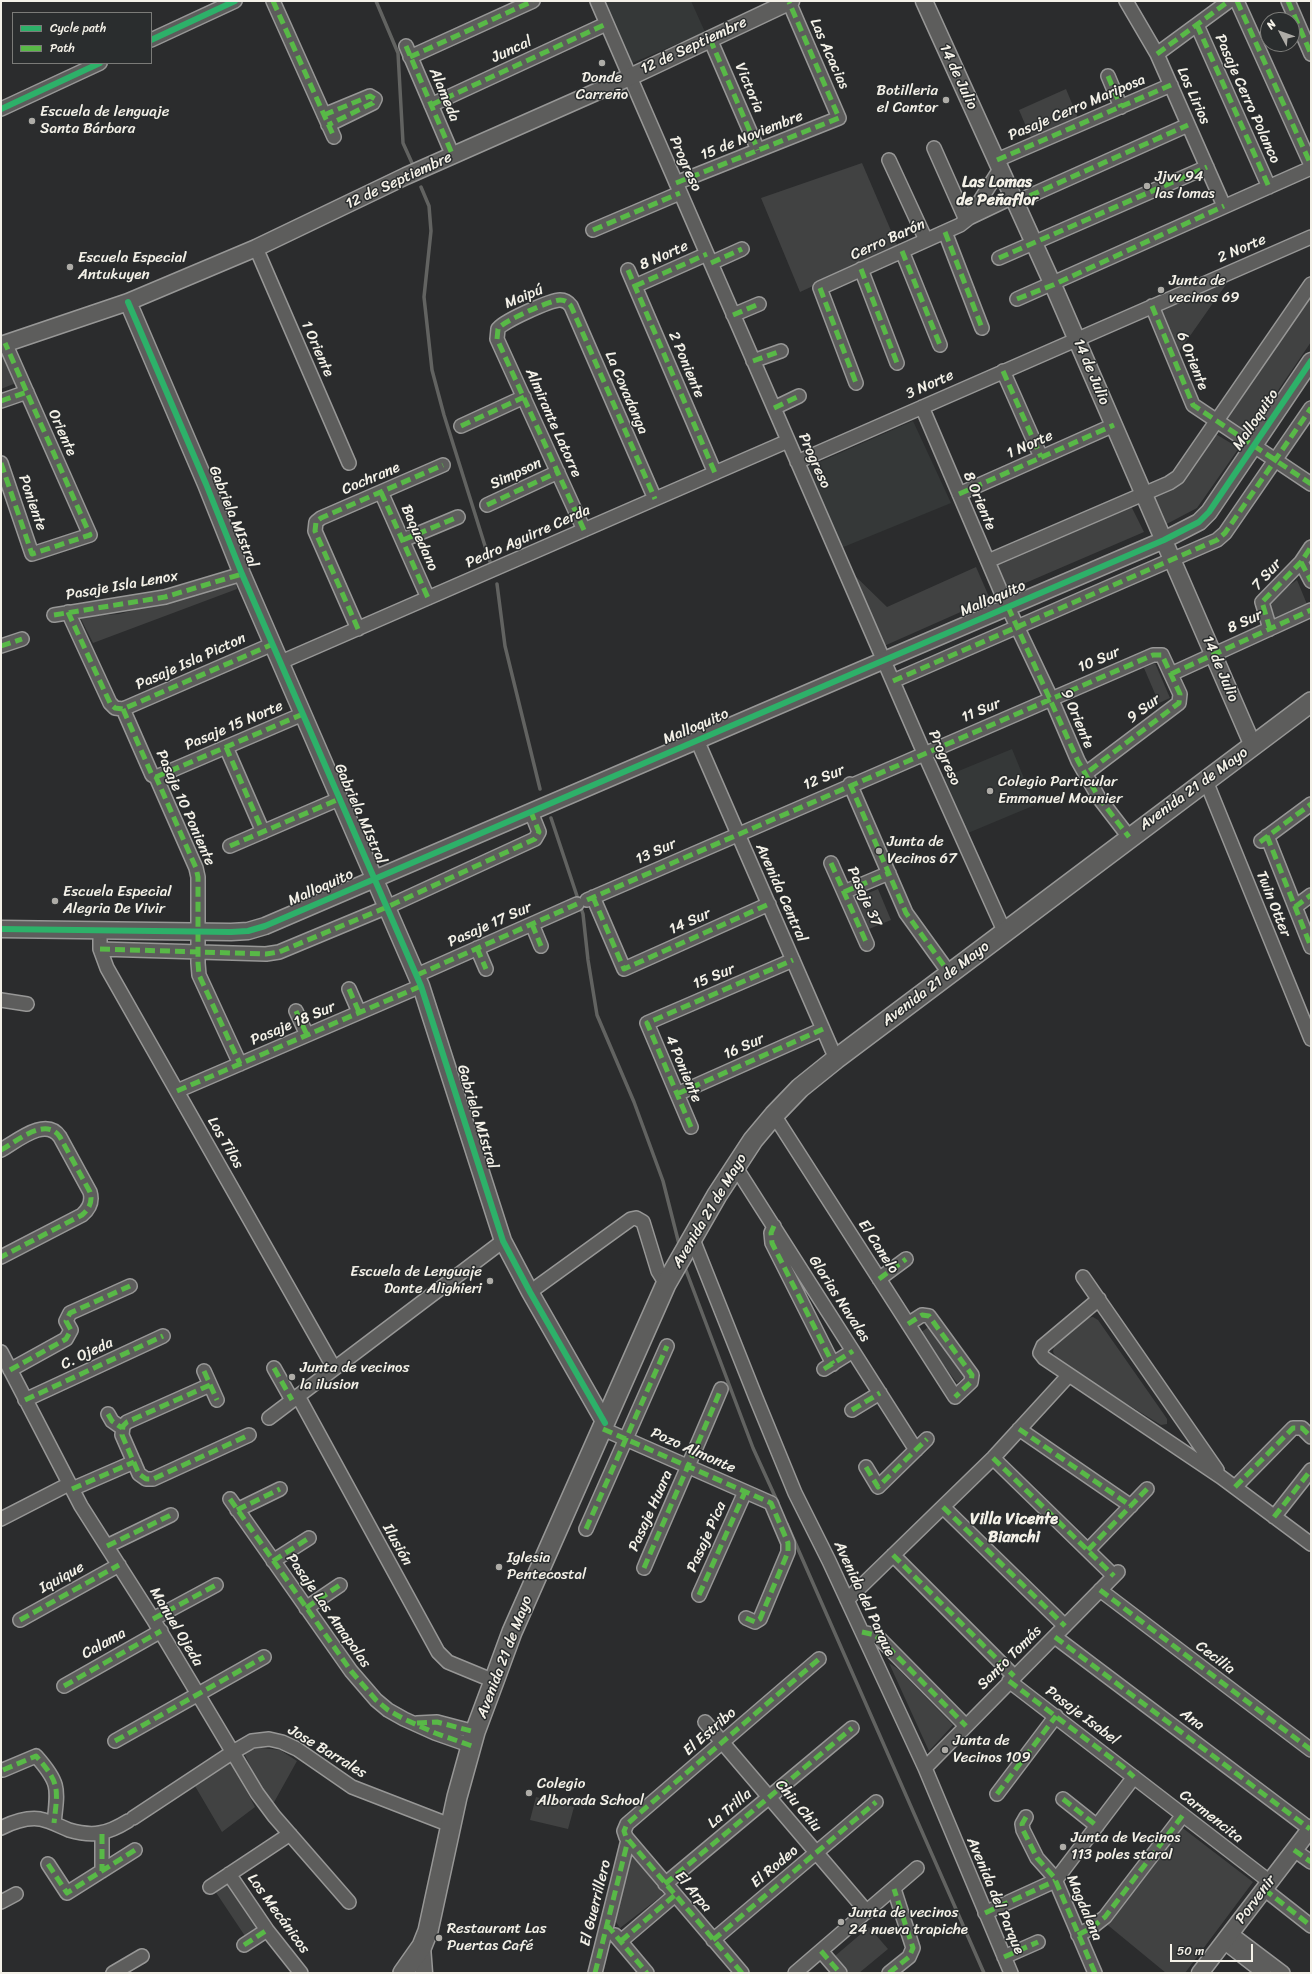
<!DOCTYPE html>
<html>
<head>
<meta charset="utf-8">
<style>
  body { margin:0 }
  #map { position:relative; width:1312px; height:1974px; overflow:hidden; background:#2b2c2d; font-family:Sriracha,sans-serif }
  canvas { display:block }
  .frame { position:absolute; inset:0; border:2px solid #f4f1e8; pointer-events:none }
  .legend { position:absolute; left:12px; top:12px; width:140px; height:52px; box-sizing:border-box; background:#2a2d2e; border:1px solid #7b7b78; margin:0; padding:5px 7px; list-style:none; font-size:12px; color:#f4f1e8 }
  .legend li { display:flex; align-items:center; gap:8px; height:20px }
  .legend b { width:20px; border:1px solid #7b7b78 }
  .north { position:absolute; left:1260px; top:12px; width:40px; height:40px; box-sizing:border-box; background:#2a2d2e; border:1px solid #7b7b78; border-radius:50%; rotate:311deg; font-size:11px; font-weight:700; line-height:16px; text-align:center; color:#f4f1e8 }
  .north::after { content:''; display:block; margin:auto; width:14px; height:18px; background:#aeaca7; clip-path:polygon(50% 0,100% 100%,50% 72%,0 100%) }
  .scale { position:absolute; left:1170px; top:1944px; width:83px; height:18px; box-sizing:border-box; border:2px solid #f4f1e8; border-top:0; padding-left:5px; font-size:12px; line-height:14px; white-space:nowrap; color:#f4f1e8; -webkit-text-stroke:3px #2a2d2e; paint-order:stroke }
</style>
</head>
<body>
<div id="map">
<canvas width="1312" height="1974"></canvas>
<div class="frame"></div>
<ul class="legend">
<li><b style="height:5px;background:#2db169"></b>Cycle path</li>
<li><b style="height:5px;background:#58b947"></b>Path</li>
</ul>
<div class="north">N</div>
<div class="scale">50 m</div>
</div>
<script>
const context = document.querySelector('canvas').getContext('2d');
context.lineJoin = 'round';
function paint(path, color) { context.fillStyle = color; context.fill(path, 'evenodd'); }
function trace(path, color, width, dash) { context.strokeStyle = color; context.lineWidth = width; context.lineCap = dash ? 'butt' : 'round'; context.setLineDash(dash || []); context.stroke(path); }
function label(font, color, halo, rows, align = 'center') {
  context.font = font + ' Sriracha,sans-serif'; context.lineWidth = 3; context.setLineDash([]); context.textBaseline = 'middle'; context.strokeStyle = halo; context.fillStyle = color; for (const [text, x, y, turn = 0] of rows) {
    context.save(); context.translate(x, y); context.rotate((+turn || 0) * Math.PI / 180); context.textAlign = isNaN(turn) ? turn : align; if (halo) context.strokeText(text, 0, 0); context.fillText(text, 0, 0); context.restore();
  }
}
paint(new Path2D(`
  M603 1H691L705 32 630 64Z
  M913 421 951 503 841 548 806 468Z
  M1012 749 1035 805 968 833 944 777Z`), '#353838');
paint(new Path2D(`
  M1066 89 1078 118 1031 138 1019 110Z
  M862 163 898 247 800 292 761 198Z
  M1232 276 1178 353 1159 306Z
  M1311 288V342L1247 436 1223 420Z
  M1 350 16 383 1 389Z
  M1214 433 1239 448 1197 508 1161 527 1149 499 1176 485Z
  M1131 506 1144 532 1002 593 992 567Z
  M976 567 990 599 884 646 849 570 887 607Z
  M1297 580 1309 609 1273 626 1265 603Z
  M236 584 237 589 93 643 80 617 119 614Z
  M1155 663 1170 698 1159 703 1144 668Z
  M878 889 891 920 864 931 851 900Z
  M1093 1317 1098 1320 1163 1413 1167 1419V1424L1161 1425 1059 1362 1053 1352 1054 1346 1087 1318Z
  M934 1323 970 1373 957 1383 920 1333Z
  M889 1663 898 1669 953 1725 929 1751Z
  M261 1748 280 1750 297 1761 273 1804 257 1780 243 1751Z
  M231 1762 255 1807 222 1832 195 1786Z
  M536 1797 574 1807 568 1829 530 1820Z
  M1180 1826 1253 1882 1185 1973H1166L1104 1922Z
  M630 1853 664 1894 620 1928 614 1919Z
  M228 1883 257 1928 245 1936 215 1891Z
  M869 1927 888 1949 859 1973H849L835 1956Z`), '#414242');
trace(new Path2D(`
  M376 1 398 53 403 143 412 163
  M421 187 429 206 431 231 424 297 432 370 444 415 491 565
  M497 584 505 646 540 789
  M551 818 583 914 588 960 597 1015 634 1102 663 1181 680 1248
  M684 1265 753 1448 778 1503
  M787 1524 984 1973`), '#626361', 3.5);
const minor = new Path2D(`
  M273 1 334 137
  M597 1 924 753 1005 933
  M1126 1 1157 54 1224 206
  M1237 1 1311 165
  M1288 1 1311 54
  M1197 25 1269 187
  M710 39 758 150
  M151 40 235 1
  M406 46 453 156
  M1157 54 1229 1
  M410 57 533 1
  M1108 76 1121 107
  M431 105 606 24
  M1 109 100 63
  M324 115 370 96 375 99 373 103 328 125
  M934 148 966 220
  M889 160 926 240
  M997 160 1171 85
  M676 183 839 118 789 2
  M1016 202 1188 125
  M969 218 1000 169
  M593 230 680 193
  M945 232 982 328
  M256 248 349 463
  M902 251 940 345
  M999 258 1207 167
  M711 263 742 249
  M861 269 897 363
  M628 270 715 473
  M635 286 707 254
  M1017 299 1311 168
  M1152 306 1193 405 1311 484
  M733 315 759 304
  M753 361 781 351
  M1003 371 1041 457
  M856 383 820 288 960 225 969 218 1013 197
  M1 401 27 392
  M922 407 1004 599 1051 698 1078 761 1099 798 1129 837
  M774 408 799 396
  M461 426 524 397
  M797 462 1311 237
  M1 463 32 554 90 535 5 343
  M381 492 428 598
  M959 494 1114 425
  M487 505 558 472
  M584 530 497 339 498 329C501 322 551 300 560 300 565 300 568 302 571 306L655 499
  M403 540 458 517
  M988 561 1169 483 1178 477 1311 284
  M1301 562 1311 581
  M68 612 110 703 115 708 123 709 273 644
  M54 615 165 597 242 574
  M358 629 315 531 316 522 321 518 443 465
  M1270 629 1262 602 1301 562 1311 547
  M1 646 22 639
  M281 662 788 441
  M1171 674 1311 610
  M893 681 1217 540 1225 533 1311 408
  M123 709 152 775 156 777 196 868 198 877V963L199 975 240 1064
  M697 740 836 1059
  M226 747 263 832
  M156 777 303 714
  M1206 781 1311 1039
  M850 784 906 913 950 974
  M1267 836 1311 947
  M1261 841 1311 804
  M230 846 339 799
  M831 863 867 944
  M844 892 889 873
  M593 897 624 969 769 904
  M587 900 1153 655H1162L1180 694 1179 703 1085 774
  M1295 907 1311 895
  M532 924 541 946
  M100 930V949L107 968 334 1368
  M477 948 486 969
  M100 949 266 954 279 952 387 907 535 839 539 832 531 812
  M417 975 577 904
  M349 989 359 1012
  M1 1000 27 1004
  M296 1011 307 1035
  M177 1091 421 986
  M677 1094 823 1029
  M774 1115 955 1397 971 1382 972 1375 929 1316 922 1315 908 1324
  M691 1127 647 1023 793 960
  M1 1150C17 1141 46 1116 60 1137L90 1192C93 1202 89 1209 82 1215L1 1257
  M735 1166 916 1450
  M774 1226 771 1233 772 1243 833 1364
  M692 1237 756 1398 795 1493 829 1561 925 1768 1011 1973
  M1083 1277 1217 1470
  M879 1279 906 1259
  M530 1292 631 1219 636 1218 643 1222 658 1271 666 1284
  M1099 1299 1043 1346 1040 1353 1044 1358 1221 1477 1311 1544
  M1 1352 81 1506 153 1619 257 1793 274 1816 349 1902
  M274 1368 292 1400
  M824 1369 853 1351
  M10 1370 66 1339 71 1330 66 1321 70 1313 130 1286
  M204 1371 217 1400
  M210 1385 127 1422 123 1426 122 1435 139 1474 146 1479H153L249 1435
  M298 1396 438 1652 448 1662 494 1681
  M25 1400 163 1336
  M852 1410 880 1393
  M108 1414 112 1421 122 1428
  M269 1418 503 1241
  M603 1429 771 1503 788 1543V1552L760 1619 755 1622 746 1618
  M1019 1429 1131 1506
  M993 1458 1114 1576
  M866 1467 878 1487 927 1439
  M1235 1487 1293 1428H1302L1311 1437
  M72 1489 134 1462
  M230 1499 351 1671 376 1700 388 1710 404 1719 435 1733 472 1746
  M943 1507 1065 1626
  M237 1510 280 1489
  M1274 1517 1311 1470
  M1 1519 69 1484
  M586 1529 667 1346
  M107 1546 171 1515
  M1088 1550 1147 1489
  M893 1555 1014 1676
  M273 1561 309 1538
  M644 1568C669 1509 696 1449 721 1389
  M1100 1590 1311 1750
  M699 1595 745 1492
  M847 1600 993 1458 1069 1375
  M306 1608 340 1585
  M153 1619 216 1585
  M20 1620 119 1565
  M862 1632 875 1635 881 1640 966 1726
  M1055 1637 1310 1829
  M1009 1681 1270 1882
  M64 1686 161 1631
  M705 1722 867 1912
  M417 1723 437 1722 475 1732
  M115 1741 264 1657
  M925 1768 1118 1572
  M3 1770 36 1756C60 1783 58 1788 54 1823
  M997 1794 1056 1716
  M1063 1799 1097 1826
  M1026 1817 1022 1824 1023 1830 1037 1858 1054 1877 1095 1973
  M133 1818 233 1752 252 1741 269 1739 282 1742 297 1749 352 1787 450 1825
  M1 1828C13 1822 26 1817 40 1819 50 1821 59 1826 69 1830 93 1837 107 1834 128 1821
  M102 1834V1871
  M1294 1850 1311 1862
  M48 1864 67 1893 135 1850
  M229 1874 267 1930 301 1973
  M665 1884 852 1728
  M210 1887 290 1834
  M1264 1889 1311 1926
  M1 1902 16 1894
  M985 1913 1055 1881 1134 1777
  M1230 1933 1283 1973
  M615 1935 647 1973
  M1078 1935 1091 1928 1105 1917 1183 1815
  M713 1940 876 1802
  M621 1941 675 1895
  M1224 1942 1264 1973
  M244 1945 267 1930
  M821 1951 840 1973
  M1004 1957 1038 1942
  M113 1973 142 1956
  M595 1973 628 1840
  M742 1973 626 1837 624 1831 627 1824 819 1659
  M795 1973 917 1868
  M889 1973 909 1957 913 1948 894 1889`);
const tertiary = new Path2D(`
  M924 1 1053 285 1253 746
  M128 302 206 484 242 574 421 986 503 1241 530 1292 605 1423
  M1 345 128 302 256 248 406 176 630 77 791 1
  M1 929 231 932 248 931 265 926 1164 540 1199 522 1209 512 1311 361
  M422 1946 424 1973
  M1200 1973 1311 1828`);
const secondary = new Path2D(`
  M403 1973 422 1946 428 1931 457 1797 475 1732 494 1681 512 1632 666 1284 717 1195 753 1140 774 1115 800 1088 836 1059 1311 702`);
trace(minor, '#979796', 16);
trace(tertiary, '#979796', 19);
trace(secondary, '#979796', 22);
trace(minor, '#5d5d5c', 13);
trace(tertiary, '#5d5d5c', 16);
trace(secondary, '#5d5d5c', 19);
trace(new Path2D(`
  M273 1 334 137
  M1237 1 1311 165
  M1288 1 1311 54
  M1197 25 1269 187
  M710 39 758 150
  M406 46 453 156
  M1157 54 1229 1
  M410 57 533 1
  M1108 76 1121 107
  M431 105 606 24
  M324 115 370 96 375 99 373 103 328 125
  M997 160 1171 85
  M676 183 839 118 789 2
  M1016 202 1188 125
  M593 230 680 193
  M945 232 982 328
  M902 251 940 345
  M999 258 1207 167
  M711 263 742 249
  M861 269 897 363
  M628 270 715 473
  M635 286 707 254
  M820 288 856 383
  M1017 299 1053 285 1224 206
  M1152 306 1193 405 1311 484
  M733 315 759 304
  M753 361 781 351
  M1003 371 1041 457
  M1 401 27 392
  M774 408 799 396
  M461 426 524 397
  M1 463 32 554 90 535 5 343
  M381 492 428 598
  M959 494 1114 425
  M487 505 558 472
  M584 530 497 339 498 329C501 322 551 300 560 300 565 300 568 302 571 306L655 499
  M403 540 458 517
  M1301 562 1311 581
  M1008 607 1078 761 1099 798 1129 837
  M68 612 110 703 115 708 123 709 273 644
  M54 615 165 597 242 574
  M358 629 315 531 316 522 321 518 443 465
  M1270 629 1262 602 1301 562 1311 547
  M1 646 22 639
  M1171 674 1311 610
  M893 681 1217 540 1225 533 1311 408
  M123 709 152 775 156 777 196 868 198 877V963L199 975 240 1064
  M226 747 263 832
  M156 777 303 714
  M850 784 906 913 950 974
  M1267 836 1311 947
  M1260 842 1311 804
  M230 846 339 799
  M831 863 867 944
  M844 892 889 873
  M593 897 624 969 769 904
  M587 900 1153 655H1162L1180 694 1179 703 1085 774
  M1295 907 1311 895
  M532 924 541 946
  M477 948 486 969
  M100 949 266 954 279 952 387 907 535 839 539 832 531 812
  M417 975 577 904
  M349 989 359 1012
  M296 1011 307 1035
  M177 1091 421 986
  M677 1094 823 1029
  M691 1127 647 1023 793 960
  M1 1150C17 1141 46 1116 60 1137L90 1192C93 1202 89 1209 82 1215L1 1257
  M774 1226 771 1233 772 1243 833 1364
  M879 1279 906 1259
  M908 1324 922 1315 929 1316 972 1375 971 1382 955 1397
  M274 1368 292 1400
  M824 1369 853 1351
  M10 1370 66 1339 71 1330 66 1321 70 1313 130 1286
  M204 1371 217 1400
  M210 1385 127 1422 123 1426 122 1435 139 1474 146 1479H153L249 1435
  M25 1400 163 1336
  M852 1410 880 1393
  M108 1414 112 1421 122 1428
  M603 1429 771 1503 788 1543V1552L760 1619 755 1622 746 1618
  M1019 1429 1131 1506
  M993 1458 1114 1576
  M866 1467 878 1487 927 1439
  M1235 1487 1293 1428H1302L1311 1437
  M72 1489 134 1462
  M230 1499 351 1671 376 1700 388 1710 404 1719 435 1733 472 1746
  M943 1507 1065 1626
  M237 1510 280 1489
  M1274 1517 1311 1470
  M586 1529 667 1346
  M107 1546 171 1515
  M1088 1550 1147 1489
  M893 1555 1014 1676
  M273 1561 309 1538
  M644 1568C669 1509 696 1449 721 1389
  M1100 1590 1311 1750
  M699 1595 745 1492
  M306 1608 340 1585
  M153 1619 216 1585
  M20 1620 119 1565
  M862 1632 875 1635 881 1640 966 1726
  M1055 1637 1310 1829
  M1009 1681 1123 1767 1134 1777
  M64 1686 161 1631
  M417 1723 437 1722 475 1732
  M115 1741 264 1657
  M3 1770 36 1756C60 1783 58 1788 54 1823
  M997 1794 1056 1716
  M1063 1799 1097 1826
  M1026 1817 1022 1824 1023 1830 1037 1858 1054 1877 1095 1973
  M102 1834V1871
  M1294 1850 1311 1862
  M48 1864 67 1893 135 1850
  M665 1884 852 1728
  M1264 1889 1311 1926
  M985 1913 1055 1881
  M607 1925 647 1973
  M1078 1935 1091 1928 1105 1917 1183 1815
  M713 1940 876 1802
  M621 1941 675 1895
  M244 1945 267 1930
  M821 1951 840 1973
  M1004 1957 1038 1942
  M595 1973 628 1840
  M742 1973 626 1837 624 1831 627 1824 819 1659
  M889 1973 909 1957 913 1948 894 1889`), '#58b947', 5, [10, 5]);
trace(new Path2D(`
  M151 40 235 1
  M1 109 100 63
  M128 302 206 484 242 574 421 986 503 1241 530 1292 605 1423
  M1 929 231 932 248 931 265 926 1164 540 1199 522 1209 512 1311 361`), '#2db169', 6);
for (const [x, y, r, color] of [
  [602,63,4,"#aeaca7"],
  [946,100,4,"#aeaca7"],
  [32,121,4,"#aeaca7"],
  [1147,186,4,"#aeaca7"],
  [70,267,4,"#aeaca7"],
  [1161,290,4,"#aeaca7"],
  [990,791,4,"#aeaca7"],
  [879,851,4,"#aeaca7"],
  [55,901,4,"#aeaca7"],
  [490,1281,4,"#aeaca7"],
  [292,1377,4,"#aeaca7"],
  [499,1567,4,"#aeaca7"],
  [945,1750,4,"#aeaca7"],
  [529,1793,4,"#aeaca7"],
  [1063,1847,4,"#aeaca7"],
  [841,1922,4,"#aeaca7"],
  [439,1938,4,"#aeaca7"]
]) { const dot = new Path2D(); dot.arc(x, y, r, 0, 2 * Math.PI); context.fillStyle = color; context.fill(dot); trace(dot, '#2a2d2e', 1.5); }
label('15px', '#f4f1e8', '#2a2d2e', [
  ["12 de Septiembre",694,46,-25],
  ["Juncal",512,50,-25],
  ["Las Acacias",829,54,66],
  ["14 de Julio",958,77,65],
  ["Victoria",749,88,67],
  ["Alameda",444,95,67],
  ["Los Lirios",1193,96,66],
  ["Pasaje Cerro Polanco",1247,99,66],
  ["Pasaje Cerro Mariposa",1077,108,-23],
  ["15 de Noviembre",752,136,-22],
  ["Progreso",685,164,66],
  ["12 de Septiembre",399,181,-25],
  ["Cerro Barón",888,240,-24],
  ["2 Norte",1242,249,-23],
  ["8 Norte",664,256,-24],
  ["Maipú",524,297,-23],
  ["1 Oriente",317,349,66],
  ["6 Oriente",1192,361,68],
  ["2 Poniente",686,365,67],
  ["14 de Julio",1091,372,67],
  ["3 Norte",930,385,-24],
  ["La Covadonga",626,393,67],
  ["Malloquito",1256,420,-56],
  ["Almirante Latorre",553,423,66],
  ["Oriente",62,433,66],
  ["1 Norte",1030,445,-24],
  ["Progreso",814,461,66],
  ["Simpson",516,474,-25],
  ["Cochrane",371,479,-23],
  ["8 Oriente",979,501,67],
  ["Poniente",32,503,71],
  ["Gabriela MIstral",233,517,68],
  ["Pedro Aguirre Cerda",528,537,-24],
  ["Baquedano",419,538,66],
  ["7 Sur",1267,575,-48],
  ["Pasaje Isla Lenox",122,586,-10],
  ["Malloquito",993,599,-23],
  ["8 Sur",1245,622,-25],
  ["10 Sur",1099,660,-23],
  ["Pasaje Isla Picton",191,662,-24],
  ["14 de Julio",1220,669,67],
  ["9 Sur",1144,709,-37],
  ["11 Sur",981,711,-23],
  ["9 Oriente",1077,719,67],
  ["Pasaje 15 Norte",234,726,-23],
  ["Malloquito",696,727,-23],
  ["Progreso",944,758,66],
  ["12 Sur",824,778,-23],
  ["Avenida 21 de Mayo",1194,789,-36],
  ["Pasaje 10 Poniente",185,808,66],
  ["Gabriela MIstral",360,814,66],
  ["13 Sur",656,852,-24],
  ["Malloquito",321,888,-24],
  ["Avenida Central",781,893,66],
  ["Pasaje 37",864,897,66],
  ["Twin Otter",1273,904,68],
  ["14 Sur",690,922,-24],
  ["Pasaje 17 Sur",490,925,-24],
  ["15 Sur",714,977,-23],
  ["Avenida 21 de Mayo",936,984,-37],
  ["Pasaje 18 Sur",293,1024,-23],
  ["16 Sur",744,1047,-24],
  ["4 Poniente",683,1069,67],
  ["Gabriela MIstral",477,1117,73],
  ["Los Tilos",225,1143,60],
  ["Avenida 21 de Mayo",710,1211,-59],
  ["El Canelo",878,1247,57],
  ["Glorias Navales",839,1299,57],
  ["C. Ojeda",87,1354,-25],
  ["Pozo Almonte",693,1451,24],
  ["Pasaje Huara",651,1511,-66],
  ["Pasaje Pica",707,1537,-66],
  ["Ilusión",397,1545,61],
  ["Iquique",62,1578,-29],
  ["Avenida del Parque",864,1599,65],
  ["Pasaje Las Amapolas",328,1611,55],
  ["Manuel Ojeda",176,1627,59],
  ["Calama",104,1644,-29],
  ["Avenida 21 de Mayo",505,1657,-69],
  ["Santo Tomás",1010,1658,-45],
  ["Cecilia",1215,1658,37],
  ["Pasaje Isabel",1082,1716,37],
  ["Ana",1192,1720,37],
  ["El Estribo",710,1732,-41],
  ["Jose Barrales",327,1752,31],
  ["Chiu Chiu",798,1806,50],
  ["La Trilla",730,1809,-40],
  ["Carmencita",1211,1817,38],
  ["El Rodeo",775,1867,-40],
  ["El Arpa",693,1892,50],
  ["Avenida del Parque",995,1896,67],
  ["Porvenir",1256,1900,-53],
  ["El Guerrillero",596,1903,-76],
  ["Magdalena",1084,1908,67],
  ["Los Mecánicos",278,1914,54]
]);
label('15px', '#f4f1e8', '#2a2d2e', [
  ["Donde",602,78,"center"],
  ["Carreño",602,95,"center"],
  ["Botilleria",938,91,"right"],
  ["el Cantor",938,108,"right"],
  ["Escuela de lenguaje",40,112],
  ["Santa Bárbara",40,129],
  ["Jjvv 94",1155,177],
  ["las lomas",1155,194],
  ["Escuela Especial",78,258],
  ["Antukuyen",78,275],
  ["Junta de",1169,281],
  ["vecinos 69",1169,298],
  ["Colegio Particular",998,782],
  ["Emmanuel Mounier",998,799],
  ["Junta de",887,842],
  ["Vecinos 67",887,859],
  ["Escuela Especial",63,892],
  ["Alegria De Vivir",63,909],
  ["Escuela de Lenguaje",482,1272,"right"],
  ["Dante Alighieri",482,1289,"right"],
  ["Junta de vecinos",300,1368],
  ["la ilusion",300,1385],
  ["Iglesia",507,1558],
  ["Pentecostal",507,1575],
  ["Junta de",953,1741],
  ["Vecinos 109",953,1758],
  ["Colegio",537,1784],
  ["Alborada School",537,1801],
  ["Junta de Vecinos",1071,1838],
  ["113 poles starol",1071,1855],
  ["Junta de vecinos",849,1913],
  ["24 nueva trapiche",849,1930],
  ["Restaurant Las",447,1929],
  ["Puertas Café",447,1946]
], 'left');
label('bold 16px', '#f4f1e8', '#2a2d2e', [
  ["Las Lomas",997,183],
  ["de Peñaflor",997,201],
  ["Villa Vicente",1014,1520],
  ["Bianchi",1014,1538]
]);
</script>
</body>
</html>
